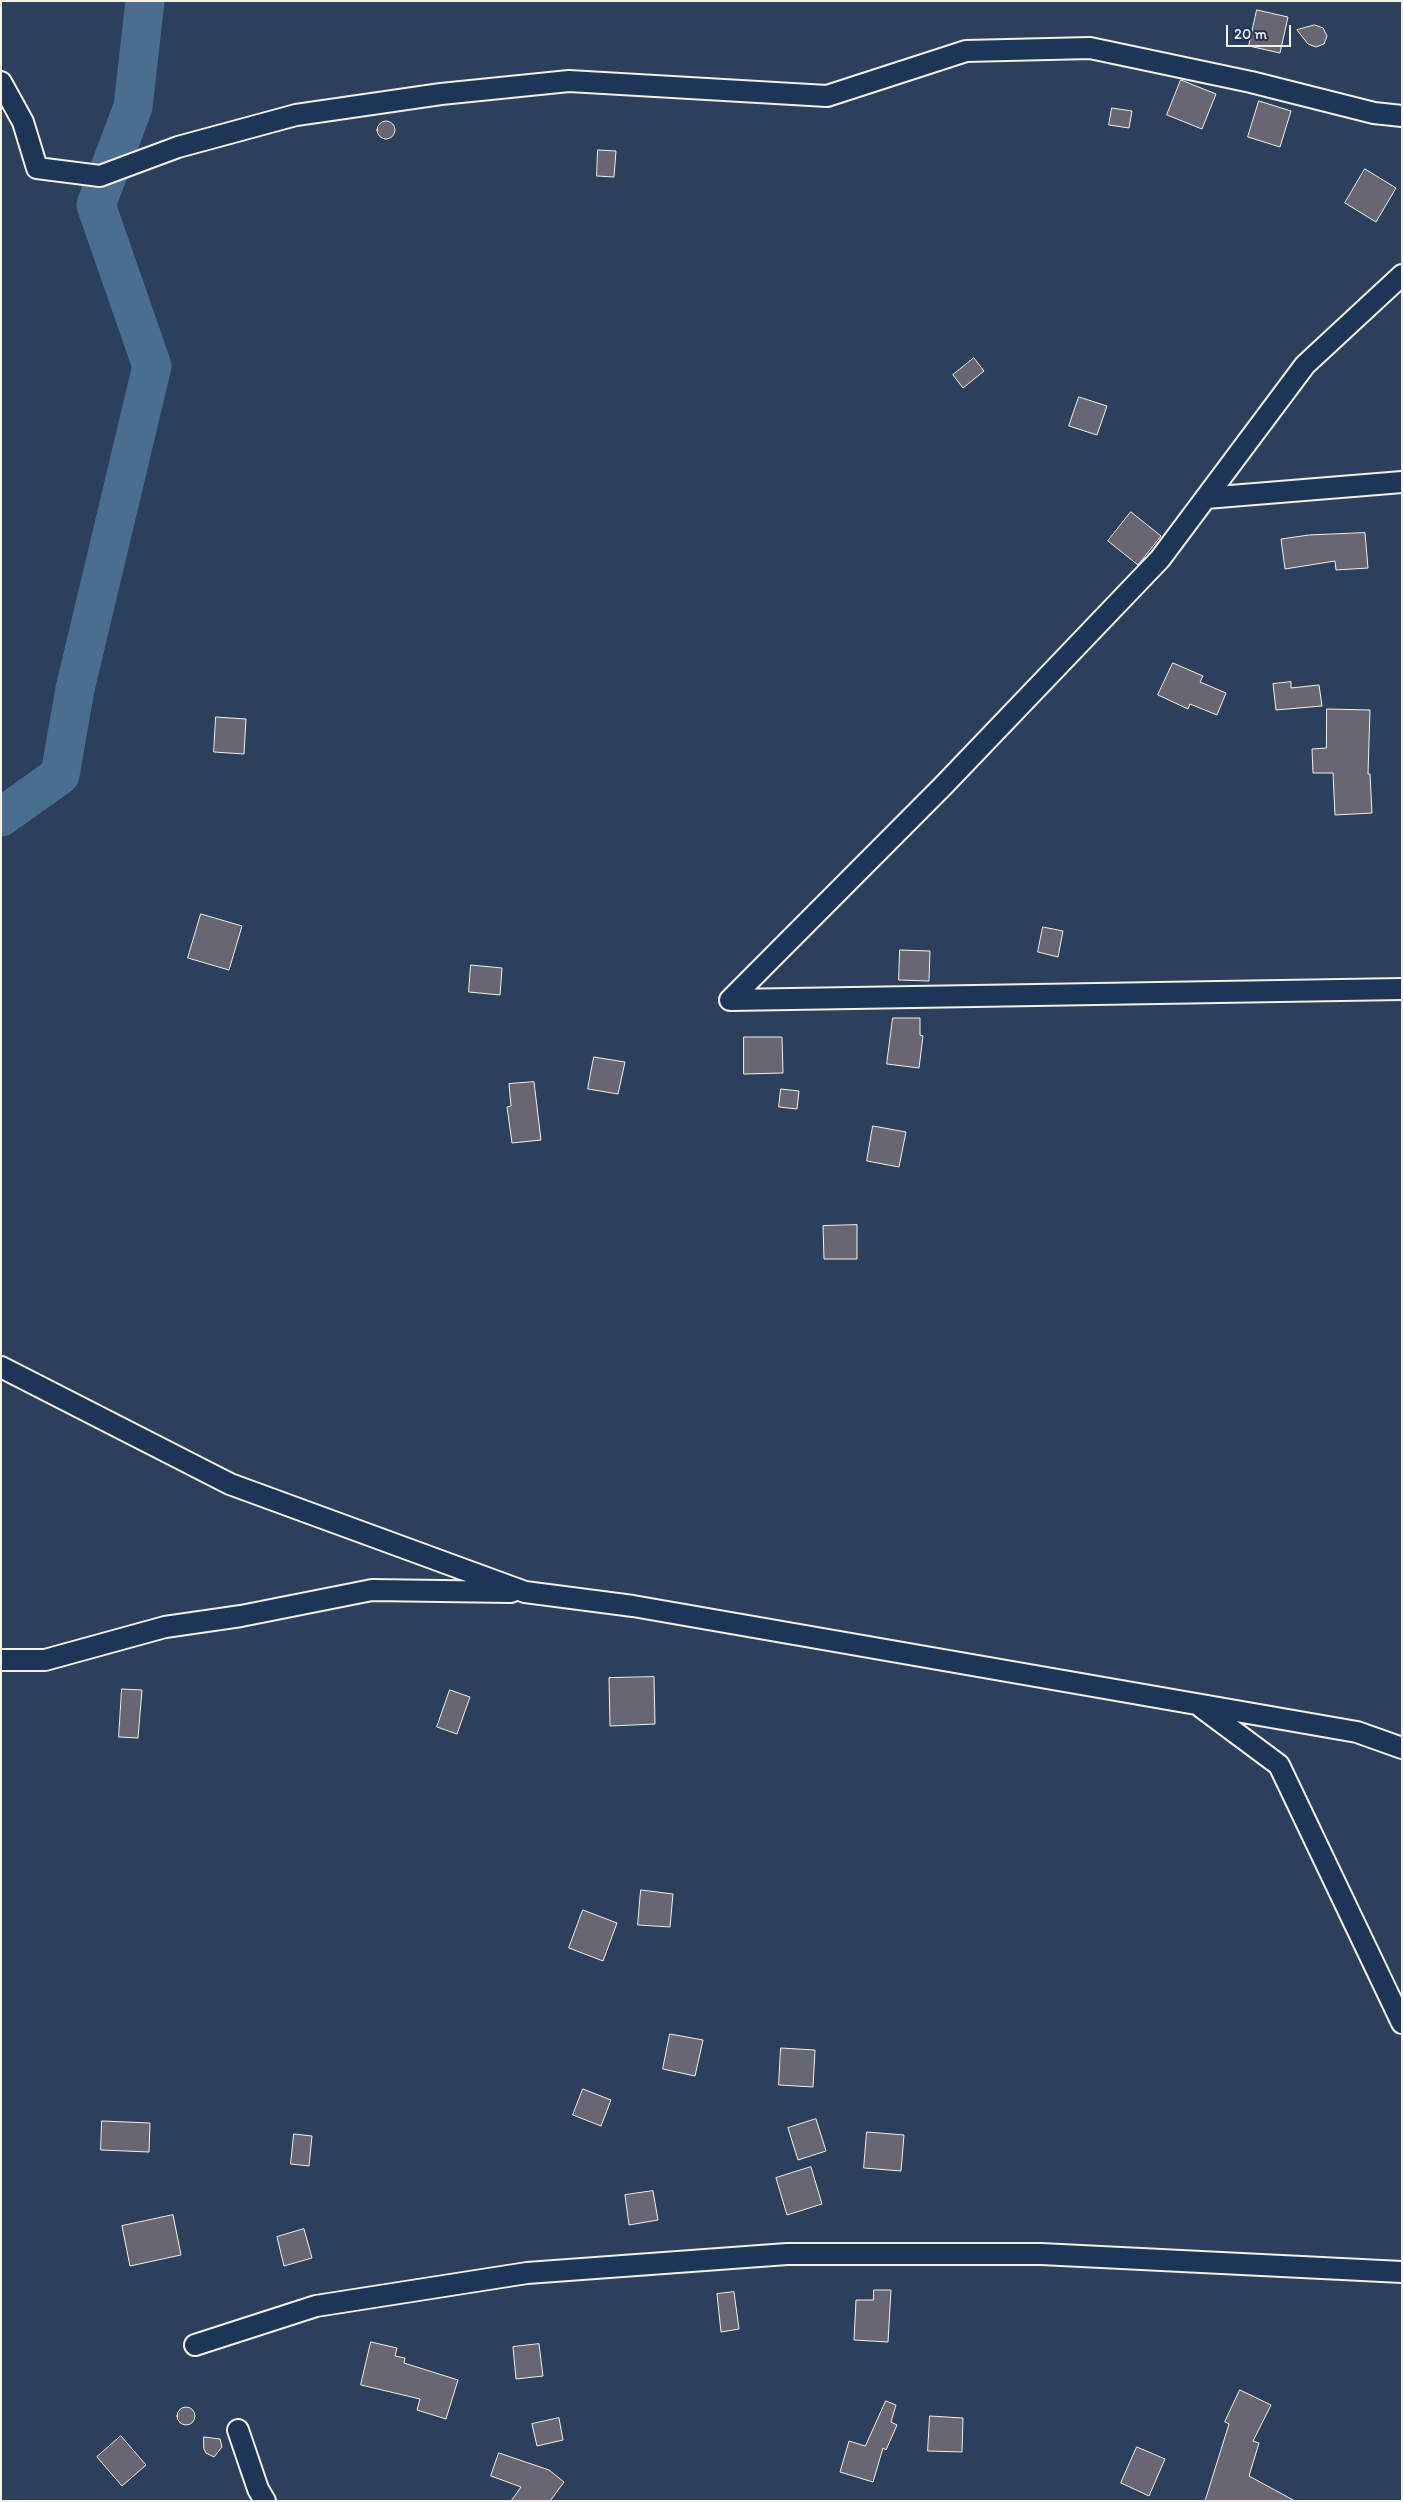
<!DOCTYPE html>
<html>
<head>
<meta charset="utf-8">
<style>
  body { margin:0 }
  #map { position:relative; width:1403px; height:2502px; overflow:hidden; background:#2c3f5d; font-family:Itim,sans-serif }
  canvas { display:block }
  .frame { position:absolute; inset:0; border:2px solid #f4f1e8; pointer-events:none }
  .scale { position:absolute; left:1226px; top:25px; width:65px; height:22px; box-sizing:border-box; border:2px solid #f4f1e8; border-top:0; padding-left:6px; font-size:15px; line-height:18px; white-space:nowrap; color:#f4f1e8; -webkit-text-stroke:4px #1d3557; paint-order:stroke }
</style>
</head>
<body>
<div id="map">
<canvas width="1403" height="2502"></canvas>
<div class="frame"></div>
<div class="scale">20 m</div>
</div>
<script>
const context = document.querySelector('canvas').getContext('2d');
context.lineJoin = 'round';
function trace(path, color, width, dash) { context.strokeStyle = color; context.lineWidth = width; context.lineCap = dash ? 'butt' : 'round'; context.setLineDash(dash || []); context.stroke(path); }
function paint(path, color) { context.fillStyle = color; context.fill(path, 'evenodd'); }
trace(new Path2D(`
  M1 817 60 775 75 689 152 366 96 205 133 107 145 1`), '#496e90', 39);
const building = new Path2D(`
  M1257 10 1288 17 1280 53 1249 46Z
  M1315 25 1323 28 1327 36 1324 44 1316 47 1308 44 1297 30Z
  M1181 80 1216 94 1202 129 1167 115Z
  M1259 101 1291 111 1280 147 1248 137Z
  M1112 108 1132 111 1129 128 1109 125Z
  M377 130a9 9 0 1 1 18 0a9 9 0 1 1-18 0Z
  M598 150 616 151 614 177 597 176Z
  M1365 169 1396 188 1376 222 1345 203Z
  M974 358 984 371 963 388 953 375Z
  M1079 397 1107 406 1097 435 1069 426Z
  M1131 512 1161 536 1138 565 1108 541Z
  M1365 533 1368 568 1336 570 1335 561 1285 569 1281 539 1309 535Z
  M1173 663 1203 676 1200 682 1226 693 1217 715 1190 704 1188 709 1158 695Z
  M1291 682V688L1319 685 1322 706 1276 710 1273 684Z
  M1327 709 1370 710 1368 774H1370L1372 813 1335 815 1333 773H1313L1312 749 1326 748Z
  M216 717 246 719 244 754 214 752Z
  M201 914 242 926 229 970 188 958Z
  M1043 927 1063 931 1058 957 1038 952Z
  M900 950 930 951 929 981 899 980Z
  M471 965 502 968 500 995 469 992Z
  M893 1018H920V1035L923 1036 919 1068 887 1064Z
  M744 1037H782L783 1073 744 1074Z
  M594 1057 625 1062 618 1094 588 1089Z
  M534 1082 541 1140 512 1143 507 1107 511 1106 509 1084Z
  M781 1089 799 1091 797 1109 779 1107Z
  M873 1126 906 1132 899 1167 867 1161Z
  M857 1225V1259H824L823 1226Z
  M654 1677 655 1724 610 1726 609 1678Z
  M122 1689 142 1690 138 1738 119 1737Z
  M450 1690 470 1697 457 1734 437 1727Z
  M641 1890 673 1894 670 1927 638 1925Z
  M583 1910 617 1923 603 1961 569 1948Z
  M670 2034 703 2040 695 2076 663 2069Z
  M781 2048 815 2050 813 2087 779 2085Z
  M583 2089 611 2100 601 2126 573 2115Z
  M816 2119 826 2151 798 2160 788 2128Z
  M102 2121 150 2123 149 2152 101 2150Z
  M867 2132 904 2135 901 2171 864 2168Z
  M294 2134 312 2136 309 2166 291 2164Z
  M811 2167 822 2204 787 2215 776 2178Z
  M653 2191 658 2220 629 2225 625 2195Z
  M173 2215 181 2255 130 2266 122 2226Z
  M304 2229 312 2258 284 2266 277 2237Z
  M874 2290H891L888 2342 854 2340 856 2300H873Z
  M734 2292 739 2329 721 2332 717 2294Z
  M371 2342 397 2348 395 2356 405 2358 404 2363 458 2380 446 2419 417 2410 420 2399 361 2385Z
  M539 2344 543 2376 516 2379 513 2347Z
  M1240 2390 1271 2405 1253 2441 1259 2443 1249 2476 1295 2501H1205L1229 2424 1225 2422Z
  M886 2401 896 2405 891 2422 897 2425 886 2450 883 2448 873 2482 840 2472 849 2441 865 2446Z
  M177 2416a9 9 0 1 1 18 0a9 9 0 1 1-18 0Z
  M930 2416 963 2418 962 2452 928 2451Z
  M559 2418 563 2440 537 2446 532 2424Z
  M121 2436 146 2465 122 2486 97 2457Z
  M204 2437 220 2439 222 2447 214 2457 206 2453 204 2449Z
  M1137 2447 1165 2459 1149 2496 1121 2483Z
  M499 2453 549 2470 564 2482 550 2501H511L521 2487 491 2476Z`);
paint(building, '#696674');
trace(building, '#f4f1e8', 1);
const minor = new Path2D(`
  M1 82 23 122 37 168 100 176 178 147 296 115 441 94 569 81 827 96 966 51 1090 48 1251 82 1374 113 1402 116
  M1206 498 1402 482
  M730 1000 943 786 1160 559 1305 365 1402 275
  M730 1000 1402 989
  M1 1367 230 1484 525 1592 633 1606 1357 1732 1402 1748
  M1 1660H45L165 1627 241 1616 372 1590 511 1592
  M1201 1707 1279 1765 1402 2023
  M195 2345 316 2306 527 2273 787 2254H1041L1402 2272
  M238 2430 258 2489 265 2501`);
trace(minor, '#f4f1e8', 24);
trace(minor, '#1d3557', 20);
</script>
</body>
</html>
